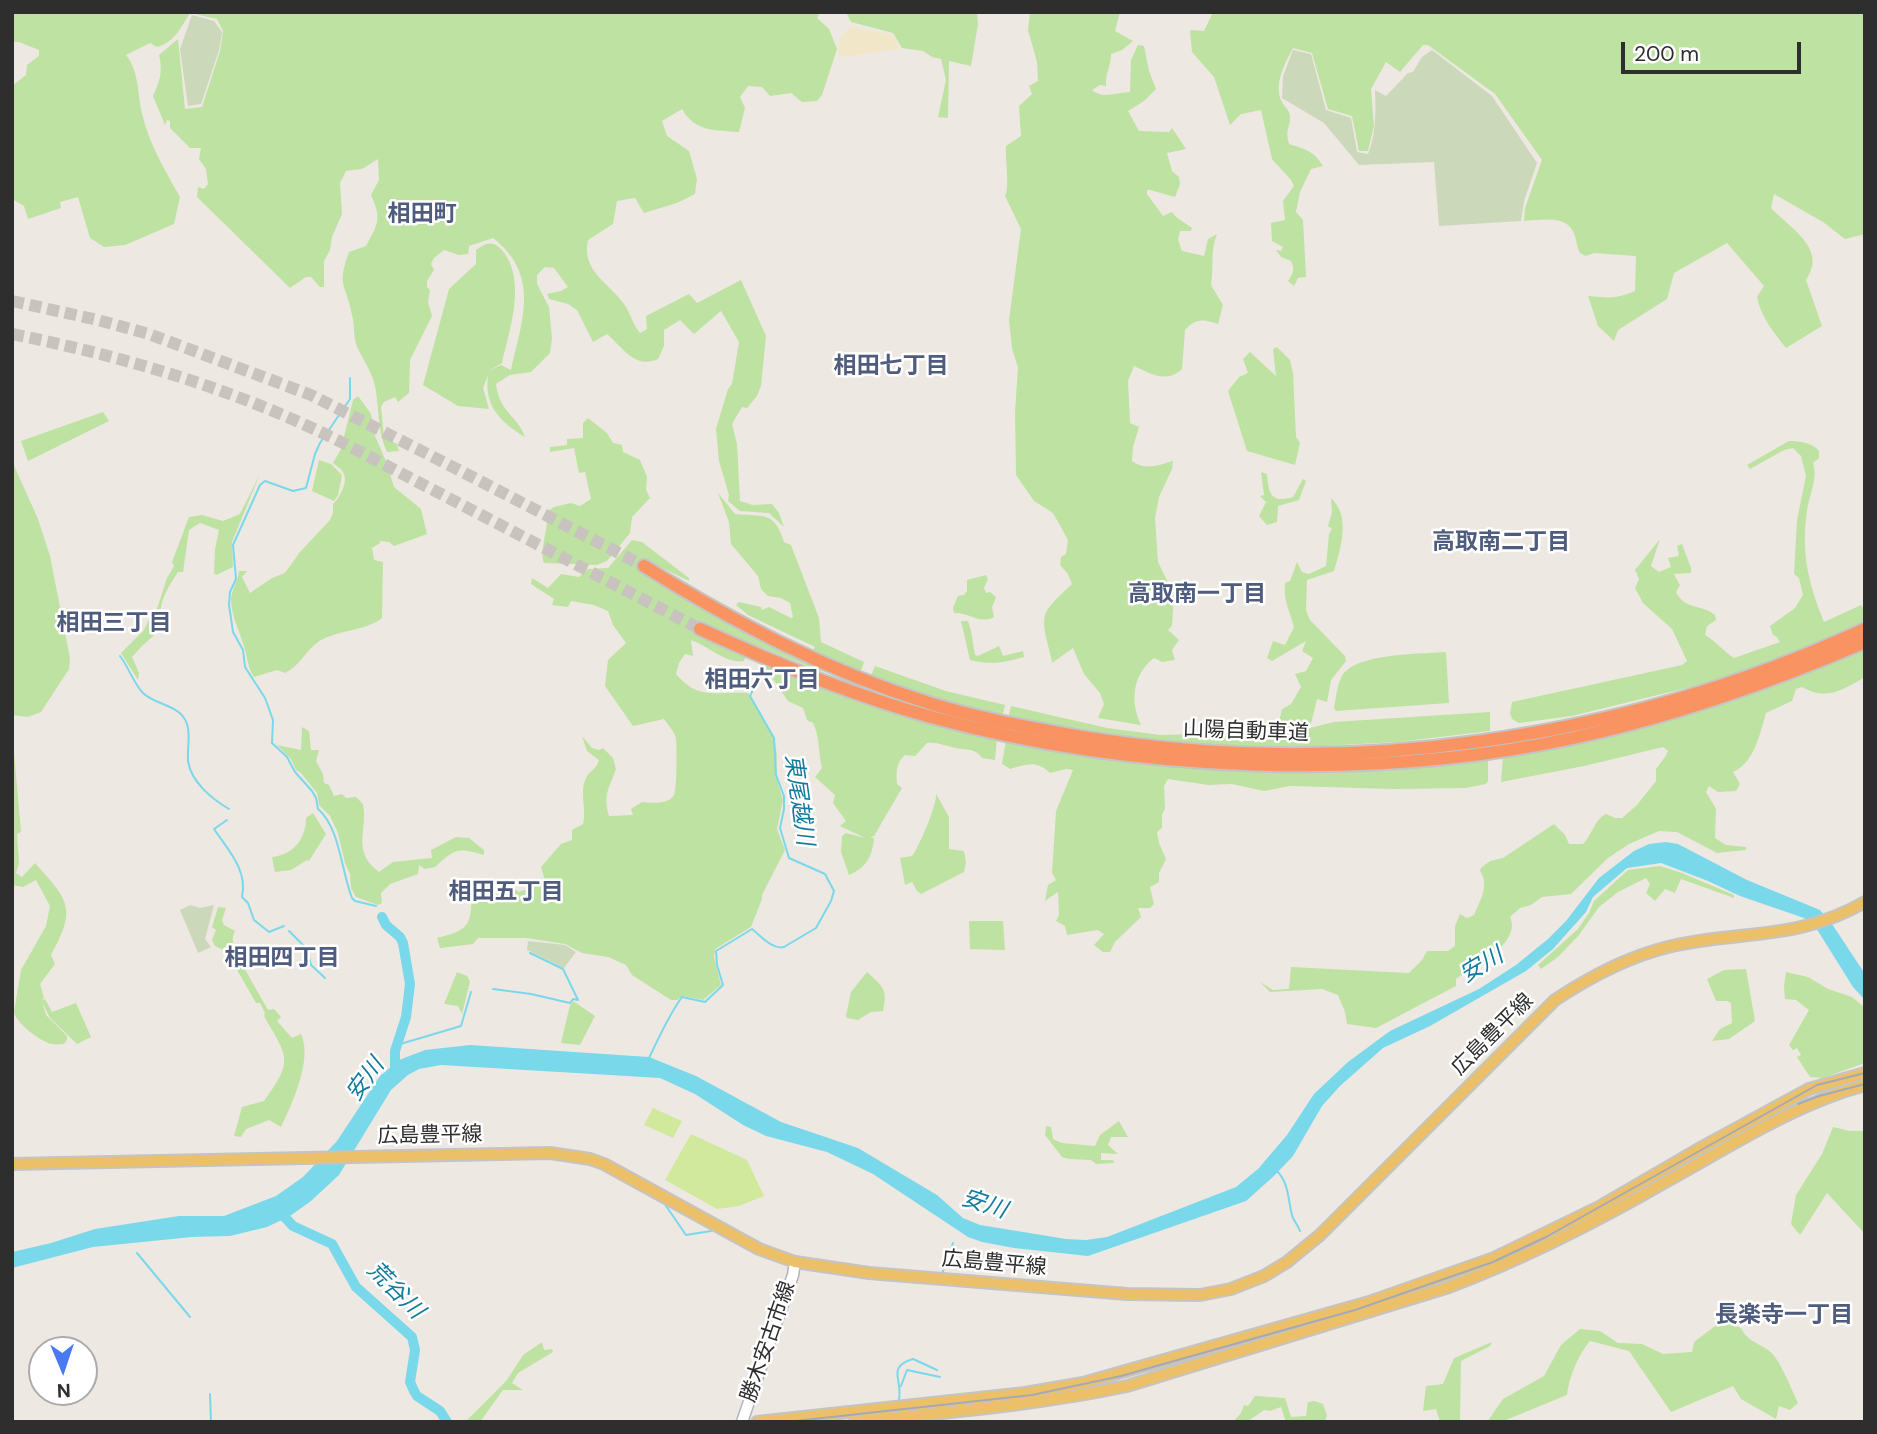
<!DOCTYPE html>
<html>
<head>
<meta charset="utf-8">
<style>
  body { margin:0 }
  #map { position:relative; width:1877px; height:1434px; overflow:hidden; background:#eee8e2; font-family:"DM Sans",sans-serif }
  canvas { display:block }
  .frame { position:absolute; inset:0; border:14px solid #2e2e2e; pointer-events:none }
  .north { position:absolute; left:28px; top:1336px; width:70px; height:70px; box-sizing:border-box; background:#fff; border:2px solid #ababab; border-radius:50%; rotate:178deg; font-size:19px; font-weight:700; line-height:28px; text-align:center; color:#2e2e2e }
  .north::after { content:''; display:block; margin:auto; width:24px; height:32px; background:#497af4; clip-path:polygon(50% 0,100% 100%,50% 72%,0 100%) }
  .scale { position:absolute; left:1621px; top:42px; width:180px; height:32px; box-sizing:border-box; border:4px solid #2e2e2e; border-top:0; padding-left:9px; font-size:21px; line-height:24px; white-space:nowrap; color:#2e2e2e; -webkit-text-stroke:5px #fff; paint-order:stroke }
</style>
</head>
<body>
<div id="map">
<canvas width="1877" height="1434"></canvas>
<div class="frame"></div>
<div class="north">N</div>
<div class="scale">200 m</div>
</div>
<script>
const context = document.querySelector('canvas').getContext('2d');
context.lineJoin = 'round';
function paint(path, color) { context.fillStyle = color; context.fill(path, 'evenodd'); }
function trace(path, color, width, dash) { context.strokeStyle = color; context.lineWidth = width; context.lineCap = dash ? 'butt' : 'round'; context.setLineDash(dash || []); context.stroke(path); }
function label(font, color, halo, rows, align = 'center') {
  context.font = font + ' "DM Sans","Noto Sans JP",sans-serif'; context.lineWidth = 5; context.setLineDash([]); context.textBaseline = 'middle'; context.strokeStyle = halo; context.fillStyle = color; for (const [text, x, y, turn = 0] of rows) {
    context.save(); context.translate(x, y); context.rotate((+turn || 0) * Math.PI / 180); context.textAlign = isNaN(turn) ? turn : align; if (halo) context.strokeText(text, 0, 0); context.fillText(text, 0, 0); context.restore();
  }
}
paint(new Path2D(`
  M12 12H820L817 18 829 29 837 49 822 95 817 101 802 102 791 93 770 96 762 87 748 86 740 97 745 108 739 132C715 130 695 132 682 109L662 121 667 136 689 151 697 179 695 194 677 203 644 213 635 198 617 201 613 224 588 240C581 271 609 283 624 304 630 312 632 323 640 333L647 329 646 316 689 294 697 303 741 280 766 336 761 386 757 396 747 408 742 407 732 424 737 444 740 501 753 505 772 504 779 513 784 527 769 513 740 511 728 501 729 495 719 461 716 429 728 389 732 384 739 342 721 311 694 334 680 320 664 330V346L658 359C635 369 624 349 607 334L593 342 577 310 568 304 549 299 547 294 561 291 568 287 554 268 545 267 537 275V284L549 307 552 339 550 353 531 372 510 375 496 384C500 414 519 417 525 437 500 422 484 406 488 375L483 388 489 409 458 406 423 385 449 289 476 264V250C484 244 491 240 500 248 528 277 510 329 502 363L489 371 501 365 511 370C522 320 541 276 493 238L469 246 468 254 459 255 444 250 434 258 431 264 434 270 427 281V287L430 290 428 302 432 316 410 360 409 393 398 402 395 397 384 402 381 407 384 437 397 444 399 451 387 452C376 427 380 406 374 382 370 369 363 359 357 347 353 336 355 325 352 315 346 282 336 288 349 252L366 246C378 224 382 219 371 195L379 180 378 159 362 169 346 171 340 183 342 214 332 237 330 250 324 261V287H320L311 277H306L290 288 197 197 198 187 204 189 208 184 206 169 199 159 201 148H190L170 128V121L167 120 165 125 153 96C160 81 163 71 159 55L178 39 185 109 202 107 220 51 223 31 217 19 190 13C181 27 175 42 157 47L150 43 126 55C140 72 137 96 143 117 150 146 166 172 180 197L174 224 125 245 104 247 90 238 78 197 60 202 61 208 28 219 24 206 12 199V86L26 75 27 65 39 56V50L19 42H12Z
  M846 12H977L978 24 971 66 949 61 948 118 938 117 946 80 941 59 932 57 923 51 902 48 893 33 851 22Z
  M1030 12H1120L1115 31 1133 41 1122 50 1111 54C1111 66 1105 74 1106 86L1100 85 1092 90C1104 100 1116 92 1130 92L1131 60 1138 45 1144 46 1149 71 1156 89 1144 101 1128 111 1139 131 1169 132 1172 128 1186 149 1167 153 1172 171 1179 177 1180 184 1175 197 1150 190H1147V194L1163 216 1172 212 1176 217 1192 228 1191 231H1180L1178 240 1182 251 1204 256 1208 239 1217 234C1210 251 1214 267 1211 285L1223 305 1218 324C1203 319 1196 318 1185 330L1182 369C1167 384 1149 373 1134 366L1128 381 1130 423 1139 427 1133 447 1132 461C1145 471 1159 465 1173 461L1172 469 1159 497 1155 518 1158 562 1174 595 1172 626 1168 630 1179 640 1172 650 1175 660 1162 662 1154 658C1132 675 1130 702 1141 725L1098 718 1104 704 1100 693 1084 674 1073 648 1052 663C1050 647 1038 622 1048 609 1054 600 1064 592 1072 584L1068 574 1060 565 1061 557 1066 554 1068 540 1053 513 1034 501 1016 475 1015 412 1018 368 1012 348 1009 320 1021 229 1005 196C1010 186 1005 160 1006 146L1021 136 1019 106 1032 94 1029 86 1038 81 1037 62 1028 30Z
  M1213 12H1865V234L1845 239 1823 222 1774 194 1771 208C1791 229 1828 249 1806 280L1822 326 1786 348C1774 333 1761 317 1757 297L1764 286 1727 243 1674 273 1667 299 1618 330 1614 341 1598 326 1588 296C1610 298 1615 299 1635 291L1636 256 1594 253 1586 256 1580 253C1577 247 1577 243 1575 236 1569 214 1542 220 1524 221L1525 208 1542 160 1495 94 1428 45H1423L1400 72 1386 62 1371 89 1374 126 1368 151H1359L1352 116 1328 109 1312 53 1293 48C1285 63 1273 85 1282 102 1285 108 1290 110 1290 117 1290 129 1285 128 1289 144 1305 149 1314 151 1323 166L1311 169 1300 192 1296 212 1303 220 1306 277 1298 278 1294 286 1288 281C1293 274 1295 269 1291 261L1281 257 1276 250 1281 251 1283 247 1272 241 1271 223 1285 220 1283 201 1294 186 1291 180 1272 159 1261 110 1241 114 1230 125 1214 77 1192 52 1190 30 1204 31Z
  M1277 347 1290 360 1293 373 1296 437 1300 443 1295 465 1247 451 1228 391 1239 377 1248 373 1243 359 1250 352 1276 376 1273 349Z
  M358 396 371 414 375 436 386 461 394 487 421 509 427 534 394 546 389 542 380 541V543L372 548 374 560 383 562 382 618C367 631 335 630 318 642 305 651 300 666 285 673L277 670 254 677C247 666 248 658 244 646 239 630 231 615 231 598 232 589 238 581 239 571H247L242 577 250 593 272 578 285 573 300 552 330 520 333 513V504C340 497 350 480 342 471 340 468 336 466 333 463L341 449 353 400Z
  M103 412 109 421 28 461 21 441Z
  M588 418 607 433 613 443 622 445 623 452 640 460 647 477 646 490 650 498 632 517 630 533 607 561 597 565 544 563C539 552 549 527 547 512L554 507 571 503 580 506 591 499 585 472 579 473 574 448 550 452V447L567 445V439L583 438V423Z
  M1789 441C1799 441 1813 443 1819 451V458L1813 463C1818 478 1810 493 1807 510 1801 553 1808 582 1824 622L1861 605 1865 611V620L1792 658 1707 683 1572 716 1519 723 1512 719 1510 713 1512 702 1682 665 1687 661 1672 629 1643 603 1635 588 1639 579 1635 570 1660 539 1651 566 1659 572 1671 567 1668 558 1679 556 1677 546 1682 544 1691 568V573L1674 574 1680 585 1676 592C1686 611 1700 603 1715 615L1716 620 1707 626 1705 635C1716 641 1723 651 1734 658L1780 642 1776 636 1773 635 1770 626 1795 608 1803 595 1799 578 1794 574 1797 520 1806 476 1801 456 1793 448 1784 450 1750 469 1747 465Z
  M319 460 331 464 342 475 338 495 334 501 312 491Z
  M12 461 38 519 50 556 70 658 69 669 41 712 28 717 12 715Z
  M1261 472 1267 474C1269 493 1270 504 1293 497L1303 479 1306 481 1299 500 1278 506 1277 522 1267 525 1259 516 1266 502 1260 496 1264 495Z
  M260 474 232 542 233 567 216 575 214 573 215 549 219 530 200 523 189 530 183 572H178C163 595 159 603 160 630L142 646 132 657 139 673 138 680 121 653 144 630 151 615 153 617 156 612 167 578 174 566 172 562 189 517 202 515 223 521 240 514Z
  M718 493 735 514C763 517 774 510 784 542L791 545 819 618 821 642 864 662 860 673 812 652 815 647 748 615 736 605 739 602 761 607 762 610 769 607 791 618 793 617 790 603 781 598 768 596 761 589 758 576 731 544 729 522Z
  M1331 498C1351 517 1341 547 1334 571L1307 580 1306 610 1310 620 1345 656 1346 661 1331 680 1327 702 1317 699 1310 728 1334 722 1490 712V731L1398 742 1247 750 1096 735 1008 719 1011 706 1107 728 1160 735 1234 733 1240 741H1243L1245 734C1274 742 1276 736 1282 709L1291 704 1301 687 1295 674 1306 671 1313 658 1302 651 1306 641 1272 661 1267 658 1273 641 1285 645 1294 627C1290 611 1283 601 1285 583L1290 581 1297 562 1302 572 1309 574 1326 566 1329 534 1332 529 1328 526 1332 512Z
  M632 540 642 542 689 578V581L648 561 641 571 686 600 825 673 700 623 696 630 746 655 744 661C725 664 709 646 691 640L693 656 685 654 679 663 676 674C699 701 715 691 748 693L774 738 777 755 776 775 783 800 777 829 785 850 762 895V899L751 927 715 949 714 957 721 985 703 1000 683 996 677 1000H671L632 975 626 965 608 957 582 953 565 944 526 938H478L473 944 440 948 437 938C458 932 471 931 471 905 479 899 488 899 496 892L503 898 514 888 519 892 539 884 544 877 541 867 561 844 572 840V830L583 824C587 810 579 792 586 778 590 770 597 769 599 760L587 751 582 736 592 748 599 750 603 748 613 758 616 769C609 789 603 793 609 816L633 815 631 809 642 802C651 803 668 805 674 795 677 788 677 748 676 739 675 732 668 725 664 719L633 726 605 686 608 660 626 643 613 625 608 611 594 605 571 601 568 607 552 605 554 599 531 584 532 578 548 588 561 574 579 577 588 569 608 568Z
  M986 575 988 579 984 588 986 593 990 592 996 597 992 607 994 617C980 625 969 612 954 613L953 608 958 596 964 595 967 591V580Z
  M961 621H968L971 631 975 655 978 656 999 646 1003 656 1023 651 1024 657C1002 663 992 665 970 660Z
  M1865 645V677C1843 690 1826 701 1802 687L1796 689 1792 701 1766 713C1760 734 1754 763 1733 772L1740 784 1736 791 1718 792 1709 786 1706 792 1716 809 1715 838 1726 845 1746 847V850L1717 853 1677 832 1659 831 1629 844 1608 858 1571 894 1542 897 1531 905 1520 908 1510 917C1522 943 1474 967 1456 979V986L1376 1028 1347 1024 1345 1012 1338 995 1322 989 1270 992 1260 982 1273 990 1289 989 1291 967 1409 973 1422 960 1427 951H1448L1455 946V926L1460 914 1467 918 1474 915C1480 900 1490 886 1480 871L1481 868 1490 861 1503 858 1554 824 1565 835 1569 844H1583C1592 835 1595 819 1606 814L1615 818H1622L1637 805 1656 781V769L1665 757 1668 751 1663 747 1584 766 1501 782 1503 756 1522 754 1580 741Z
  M1446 652 1449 703 1336 711 1334 708C1336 698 1337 685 1342 676 1355 653 1421 654 1446 652Z
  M762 663 800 677 997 738 995 760 982 758C974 747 967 751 956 748 945 746 938 742 927 743L915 756 905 755C896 763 896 772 897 784L902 788 874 836 870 838H874C872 857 867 867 849 875L841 852 842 836 846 833 865 838 840 826 846 821 833 803 835 795 815 777 822 768C818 753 820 736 813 723L807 720 803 708 788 701Z
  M875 666 946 691 1005 705 1002 718 970 711 870 678Z
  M302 727 309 731 311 750H319L316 761 323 774 324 783 329 785 334 796 342 794 346 798 356 797 363 804C368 832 351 851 379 872L393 862 432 858 431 850 456 837 469 838 484 850V855C456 847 455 849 435 867L425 869 419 865 418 874 390 884 381 893 382 903 378 905 356 897 351 888 350 874 345 863 338 833 330 816 319 805 317 793 301 773 296 770 291 759 277 745 301 750Z
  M12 729 21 832 17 834 19 863 16 873 22 877 35 863C69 901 77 908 51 955L55 964 40 984 44 998 41 1001 45 999 52 1012 76 1003 91 1037 77 1044 50 1018 42 1002 46 1015 67 1036V1040L64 1044C60 1044 56 1045 52 1044 41 1042 16 1023 14 1012L21 970 46 926 50 906 36 880 23 887 12 885Z
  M1006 740 1188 766 1488 754V781L1486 784 1465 788 1395 789 1290 786 1264 791 1232 784 1208 785 1168 779 1164 786 1165 808 1162 815V828L1157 832 1159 843 1166 859 1159 873V882L1150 887 1154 904 1150 908H1138L1141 917 1115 942 1110 952H1103L1094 945 1104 934 1098 930 1067 935 1065 926 1056 921 1059 915 1058 892 1045 901 1048 885 1056 880 1052 873 1056 811 1073 770 1066 769 1050 773C1037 760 1026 764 1010 769L1002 764Z
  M936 794 949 817V849L964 851 966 862 964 872 921 894 917 891 912 882 905 885 900 858 912 856C919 847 937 805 936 794Z
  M313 813 326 834 309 861 307 860 291 870 275 872 272 857C293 855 306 839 306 818Z
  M1660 866 1682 873 1734 895V898L1681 879 1675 893 1665 889 1655 901 1646 893 1650 884 1646 878 1618 892 1599 907 1579 935 1558 957 1541 969 1538 965 1578 929 1589 913 1594 901 1628 870Z
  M218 907 226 908 222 920 224 925 235 931C228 944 239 952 246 962L243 966 268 1010 274 1009 281 1017 277 1021 292 1038 301 1034C313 1059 292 1104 281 1127L269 1120 246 1129 241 1137 234 1136 242 1107 264 1101C294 1060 288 1058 264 1016L265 1013 260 1003H256L226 951 215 946 212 940 216 930 212 927Z
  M969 921H1003L1005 950 970 949Z
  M1746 969 1755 1021 1729 1039 1712 1041 1720 1029 1732 1023 1731 1003 1727 1001H1716L1707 979 1724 970Z
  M457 972 467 976 470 981 462 1014 458 1006 444 1004Z
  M867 972C883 987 888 989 883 1011L871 1012 858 1020 847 1018 846 1016 851 992Z
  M1786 972 1808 977 1828 989 1852 997 1865 1008V1063L1823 1078 1810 1077 1797 1057 1801 1055 1797 1048 1793 1050 1789 1045 1809 1010 1796 1000 1785 999 1784 986Z
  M573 1001 595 1016 580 1045 561 1043 570 1005Z
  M1119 1121 1128 1137H1111L1108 1145 1118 1154 1101 1153V1160H1113L1114 1163 1096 1164 1091 1160 1069 1159 1062 1157 1045 1135 1046 1126 1051 1127 1053 1139 1062 1143 1095 1146 1100 1135Z
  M1833 1127 1850 1131H1865V1234L1827 1193 1800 1235 1791 1224 1796 1195 1822 1154Z
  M1723 1320 1741 1328C1749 1345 1765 1343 1775 1357 1783 1368 1792 1390 1798 1403L1790 1410 1779 1406 1776 1419 1741 1399 1733 1386 1671 1412 1629 1351 1590 1341C1578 1355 1569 1377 1567 1395L1501 1422H1487L1503 1399 1544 1376 1561 1345 1580 1329 1600 1331 1618 1343 1642 1344 1663 1354 1692 1352 1694 1342Z
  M542 1342 544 1350 552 1349 553 1352 518 1373 512 1383 523 1390H503L480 1422H465L507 1380 523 1355Z
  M1492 1342 1490 1346 1461 1361 1460 1422H1440L1436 1409 1423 1411 1426 1386 1443 1384 1454 1358Z
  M1255 1396 1285 1398 1291 1417 1306 1416 1308 1402 1314 1401 1323 1404 1327 1416 1324 1422H1286L1281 1407 1270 1411 1264 1410 1247 1422H1233L1241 1413 1244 1405 1248 1406Z`), '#bee2a1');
paint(new Path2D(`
  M852 27 890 34 897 41 899 49 839 57C838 42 839 36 852 27Z`), '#f1e6c7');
paint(new Path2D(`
  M192 15 214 21 222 32 219 50 201 104 188 106 180 49Z
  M1293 50 1311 54 1326 110 1351 118 1357 152 1368 154C1376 135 1376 111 1375 90L1386 96 1408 73 1413 72 1422 57 1432 50 1492 96 1537 163 1524 201 1521 221 1439 226 1434 162 1359 165 1324 123 1282 98 1283 76Z
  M190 905 200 908 214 905 205 939 211 947 198 953 180 910Z
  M528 941 565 945 576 952 564 968 527 950Z`), '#cbd8b9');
paint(new Path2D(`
  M653 1108 682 1121 673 1138 644 1125Z
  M691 1134 747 1160 764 1196 739 1206 717 1209 665 1180Z`), '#d0e99d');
paint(new Path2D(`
  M1666 842 1678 844 1747 880 1820 910 1832 924 1865 974V1000L1853 987 1818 931 1804 918 1740 896 1708 881 1661 863 1627 868 1593 897 1586 912 1553 949 1526 971 1430 1026 1383 1048 1340 1086 1322 1106 1293 1156 1274 1176 1246 1201 1088 1256 1014 1248 982 1242 968 1237 873 1174 827 1152 766 1136 743 1125 695 1094 660 1078 441 1065 419 1069 408 1075 391 1090 339 1175 311 1201 290 1216 267 1227 230 1236 192 1237 93 1247 12 1268V1252L51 1243 95 1229 179 1216H224L276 1196 303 1177 337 1141 380 1076 399 1060 425 1050 470 1045 649 1057 696 1076 781 1122 858 1148 937 1195 963 1218 980 1225 1066 1239 1086 1240 1107 1237 1236 1187 1258 1169 1287 1135 1314 1094 1348 1062 1390 1031 1479 989 1516 965 1548 939 1566 921 1599 878 1634 851 1649 844Z`), '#7ad8eb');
trace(new Path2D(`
  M350 378V399L320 443 315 454 306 488 293 491 265 481 260 485 233 545 236 579 230 592 229 605 233 632 243 650 245 667 265 698 273 720 272 743 287 757 295 772 312 791 316 798 318 809C340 828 341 870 352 898L355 901 376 906
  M120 656C128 666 134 684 143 693 154 704 176 705 184 718 192 729 187 747 188 761 191 782 212 799 229 809
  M227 820 214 829C228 850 248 870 242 897L248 903 254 920 269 932 284 926
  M289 931 307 949 311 965 325 978
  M493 989 531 994 570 1003 573 999 578 1000 563 969 530 953
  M397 1045 461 1026 471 992
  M648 1060C659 1038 668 1016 682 997L705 1002 723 985 717 965 716 951 752 929C761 936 772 950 784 947L816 928 831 901 834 891 825 874 789 858 780 828 784 809V796L776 775 774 738 750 696 762 672
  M1277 1171C1289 1183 1288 1200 1292 1215 1293 1220 1298 1225 1300 1231
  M664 1203 686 1235 711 1231
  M137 1253 190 1317
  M942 1274 953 1243
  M901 1386 907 1370 940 1377
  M210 1394 211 1422
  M899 1399C903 1380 886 1367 913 1359L937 1370`), '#7ad8eb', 2);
trace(new Path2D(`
  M382 917 386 925 400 937 403 943 410 984 406 1017 395 1051V1073
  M278 1210 293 1226 332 1244 356 1287 412 1337 415 1350 410 1382 414 1391 417 1396 440 1411 447 1422`), '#7ad8eb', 10);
trace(new Path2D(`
  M12 301 98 320 149 334 311 395 451 466 644 566
  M12 334C127 357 241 391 345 444L700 629`), '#c8c3be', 12, [12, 6]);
const secondary = new Path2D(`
  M742 1422 793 1275 795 1262`);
const primary = new Path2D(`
  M12 1164 550 1153 590 1159 604 1164 759 1249 795 1262 869 1273 1127 1294 1200 1295 1231 1289 1264 1276 1287 1262 1320 1235 1555 1000C1591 976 1629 956 1672 946 1742 930 1797 941 1865 902
  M757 1422 1025 1393 1083 1383 1369 1302 1494 1258 1599 1207 1697 1150 1809 1089 1865 1073
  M855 1422C946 1412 1038 1405 1127 1386L1449 1287C1526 1258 1598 1221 1669 1180 1732 1145 1795 1104 1865 1085`);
const highway = new Path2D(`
  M644 566C735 623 829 672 932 704 981 719 1032 728 1082 737 1346 780 1622 741 1865 629
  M700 629C774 663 852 695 931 717 1132 772 1375 782 1578 737 1677 715 1772 682 1865 642`);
trace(secondary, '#b2b5bd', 13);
trace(primary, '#c4c4c4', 14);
trace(highway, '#c4c4c4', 16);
trace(secondary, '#fff', 10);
trace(primary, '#ecc069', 10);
trace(highway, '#f99462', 12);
trace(new Path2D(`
  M1798 1104 1819 1096 1865 1084
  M786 1422 1032 1395 1121 1376 1355 1310 1493 1262 1546 1237 1817 1085 1865 1073`), '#a4a9b7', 2);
label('21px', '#2e2e2e', '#fff', [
  ["山陽自動車道",1246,732,2],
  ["広島豊平線",1493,1035,-45],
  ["広島豊平線",430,1136,-1],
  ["広島豊平線",994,1264,5],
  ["勝木安古市線",769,1342,-71]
]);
label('bold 23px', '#4f5c7e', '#fff', [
  ["相田町",422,215],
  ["相田七丁目",891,367],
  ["高取南二丁目",1501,543],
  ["高取南一丁目",1197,595],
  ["相田三丁目",114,624],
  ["相田六丁目",762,681],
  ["相田五丁目",506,893],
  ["相田四丁目",282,959],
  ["長楽寺一丁目",1784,1316]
]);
label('italic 23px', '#137b9d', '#fff', [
  ["東尾越川",798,800,82],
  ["安川",1482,966,-31],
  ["安川",366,1080,-54],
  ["安川",984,1205,18],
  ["荒谷川",395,1291,45]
]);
</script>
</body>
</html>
